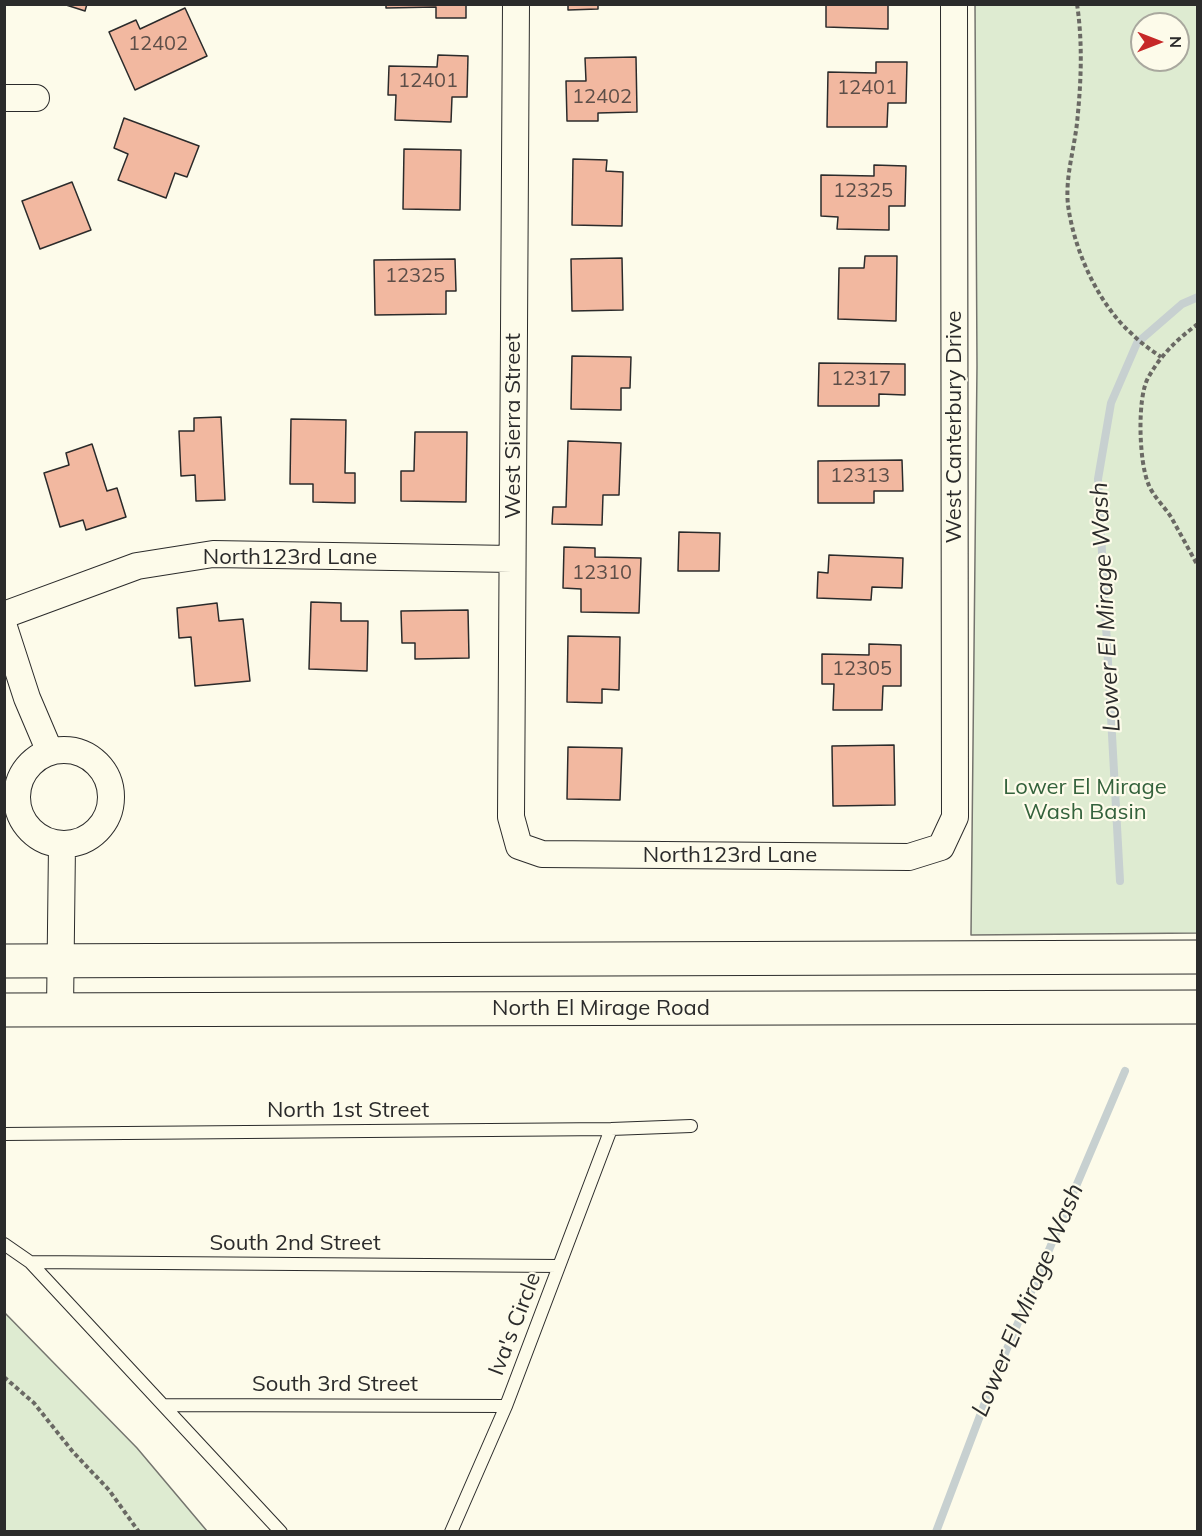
<!DOCTYPE html>
<html>
<head>
<meta charset="utf-8">
<style>
  body { margin:0 }
  #map { position:relative; width:1202px; height:1536px; overflow:hidden; background:#fdfbea; font-family:Mulish,sans-serif }
  canvas { display:block }
  .frame { position:absolute; inset:0; border:6px solid #2b2b2b; pointer-events:none }
  .north { position:absolute; left:1130px; top:12px; width:60px; height:60px; box-sizing:border-box; background:#fdfbea; border:2px solid #a9a89e; border-radius:50%; rotate:90deg; font-size:16px; font-weight:700; line-height:24px; text-align:center; color:#2b2b2b }
  .north::after { content:''; display:block; margin:auto; width:21px; height:27px; background:#c62828; clip-path:polygon(50% 0,100% 100%,50% 72%,0 100%) }
</style>
</head>
<body>
<div id="map">
<canvas width="1202" height="1536"></canvas>
<div class="frame"></div>
<div class="north">N</div>
</div>
<script>
const context = document.querySelector('canvas').getContext('2d');
context.lineJoin = 'round';
function paint(path, color) { context.fillStyle = color; context.fill(path, 'evenodd'); }
function trace(path, color, width, dash) { context.strokeStyle = color; context.lineWidth = width; context.lineCap = dash ? 'butt' : 'round'; context.setLineDash(dash || []); context.stroke(path); }
function label(font, color, halo, rows, align = 'center') {
  context.font = font + ' Mulish,sans-serif'; context.lineWidth = 4.5; context.setLineDash([]); context.textBaseline = 'middle'; context.strokeStyle = halo; context.fillStyle = color; for (const [text, x, y, turn = 0] of rows) {
    context.save(); context.translate(x, y); context.rotate((+turn || 0) * Math.PI / 180); context.textAlign = isNaN(turn) ? turn : align; if (halo) context.strokeText(text, 0, 0); context.fillText(text, 0, 0); context.restore();
  }
}
const green = new Path2D(`
  M975 5H1197V933L971 935 977 366ZM1142 24H1178V60H1142Z
  M4 1312 137 1448 207 1531H5Z`);
paint(green, '#deebd1');
trace(green, '#74746e', 1.5);
trace(new Path2D(`
  M1120 881 1098 479 1111 403 1137 343 1182 304 1198 297
  M936 1532 992 1384 1125 1071`), '#c7d0d0', 8);
const building = new Path2D(`
  M63 4H87L85 11Z
  M386 4H466V18H436V7L386 8Z
  M568 4H598V9L568 10Z
  M826 4H888V29L826 27Z
  M185 8 207 56 135 90 109 32 136 20 140 29Z
  M438 55 468 56 467 97H452L451 122 395 120 396 95H388L389 66 437 67Z
  M636 57 637 112 598 113V121H567L566 81H586L585 58Z
  M876 62H907L906 103H888L887 127H827L828 72 876 73Z
  M124 118 199 146 187 177 175 173 166 198 118 180 128 154 114 148Z
  M404 149 461 150 460 210 403 209Z
  M573 159 607 160 606 171 623 172 622 226 572 225Z
  M874 165 906 166 905 206H889V230L837 229 838 217 821 216V175L874 176Z
  M72 182 91 230 40 249 22 201Z
  M865 256H897L896 321 838 319 839 268H864Z
  M622 258 623 310 572 311 571 259Z
  M455 259 456 291H446V314L375 315 374 260Z
  M572 356 631 357 630 388H621V410L571 409Z
  M819 363 905 364V395L879 394V406H818Z
  M221 417 225 500 196 501 195 475 181 476 179 431H194V418Z
  M291 419 346 420 345 473H355V503L313 502V484H290Z
  M415 432H467L466 502 401 501V471H414Z
  M568 441 621 443 619 495H603L602 525 552 524 553 507H566Z
  M92 444 107 491 117 488 126 517 86 530 83 520 60 527 44 473 69 465 66 453Z
  M902 460 903 491H874V503H818V461Z
  M679 532 720 533 719 571H678Z
  M564 547 595 548V557L641 558 639 613 581 612V589L563 588Z
  M829 555 903 558 902 588 872 587 871 600 817 598 818 572 828 573Z
  M311 602 341 603V621H368L367 671 309 669Z
  M217 603 219 621 243 619 250 681 195 686 191 637 179 638 177 608Z
  M468 610 469 658 415 659V643H402L401 611Z
  M568 636 620 637 619 690 602 689V703L567 702Z
  M869 644 901 645V686H883L882 710H833L834 684H822V654L869 655Z
  M894 745 895 805 833 806 832 746Z
  M568 747 622 748 620 800 567 799Z`);
paint(building, '#f2b8a0');
trace(building, '#2b2b2b', 1.5);
const service = new Path2D(`
  M4 1134 611 1129 691 1126
  M4 1244 30 1262 281 1532
  M30 1262 559 1266
  M165 1405 506 1406
  M451 1532 506 1406 611 1129`);
const minor = new Path2D(`
  M516 4 511 817 519 846 542 854 909 857 941 847 955 817 954 4
  M4 98H36
  M4 615 137 566 213 554 512 559
  M4 627 27 698 50 752
  M17 797a47 47 0 1 1 94 0a47 47 0 1 1-94 0Z
  M60 1010 62 845`);
const secondary = new Path2D(`
  M4 961 1198 957
  M4 1010 1198 1007`);
trace(service, '#2b2b2b', 14);
trace(minor, '#2b2b2b', 28);
trace(secondary, '#2b2b2b', 35);
trace(new Path2D(`
  M1077 4C1083 44 1081 84 1077 123 1074 150 1065 178 1068 205 1074 250 1098 304 1132 334 1141 343 1151 350 1161 357
  M1198 324C1177 339 1160 356 1148 378 1137 398 1139 461 1148 483 1152 495 1164 506 1171 517 1180 533 1189 550 1198 566
  M4 1377 34 1403 73 1452 109 1490 139 1532`), '#6a6964', 4, [4.5, 3]);
trace(service, '#fdfbea', 12);
trace(minor, '#fdfbea', 26);
trace(secondary, '#fdfbea', 33);
label('20px', '#5d4e48', null, [
  ["12402",158,44],
  ["12401",428,81],
  ["12401",867,88],
  ["12402",602,97],
  ["12325",863,191],
  ["12325",415,276],
  ["12317",861,379],
  ["12313",860,476],
  ["12310",602,573],
  ["12305",862,669]
]);
label('22px', '#2b2b2b', '#fdfbea', [
  ["West Sierra Street",513,426,-90],
  ["West Canterbury Drive",954,427,-90],
  ["North123rd Lane",290,557],
  ["North123rd Lane",730,855],
  ["North El Mirage Road",601,1008],
  ["North 1st Street",348,1110],
  ["South 2nd Street",295,1243],
  ["Iva's Circle",515,1324,-69],
  ["South 3rd Street",335,1384]
]);
label('22px', '#34623c', '#fdfbea', [
  ["Lower El Mirage",1085,787],
  ["Wash Basin",1085,812]
]);
label('italic 24px', '#2b2b2b', '#fdfbea', [
  ["Lower El Mirage Wash",1106,607,-93],
  ["Lower El Mirage Wash",1028,1300,-67]
]);
</script>
</body>
</html>
